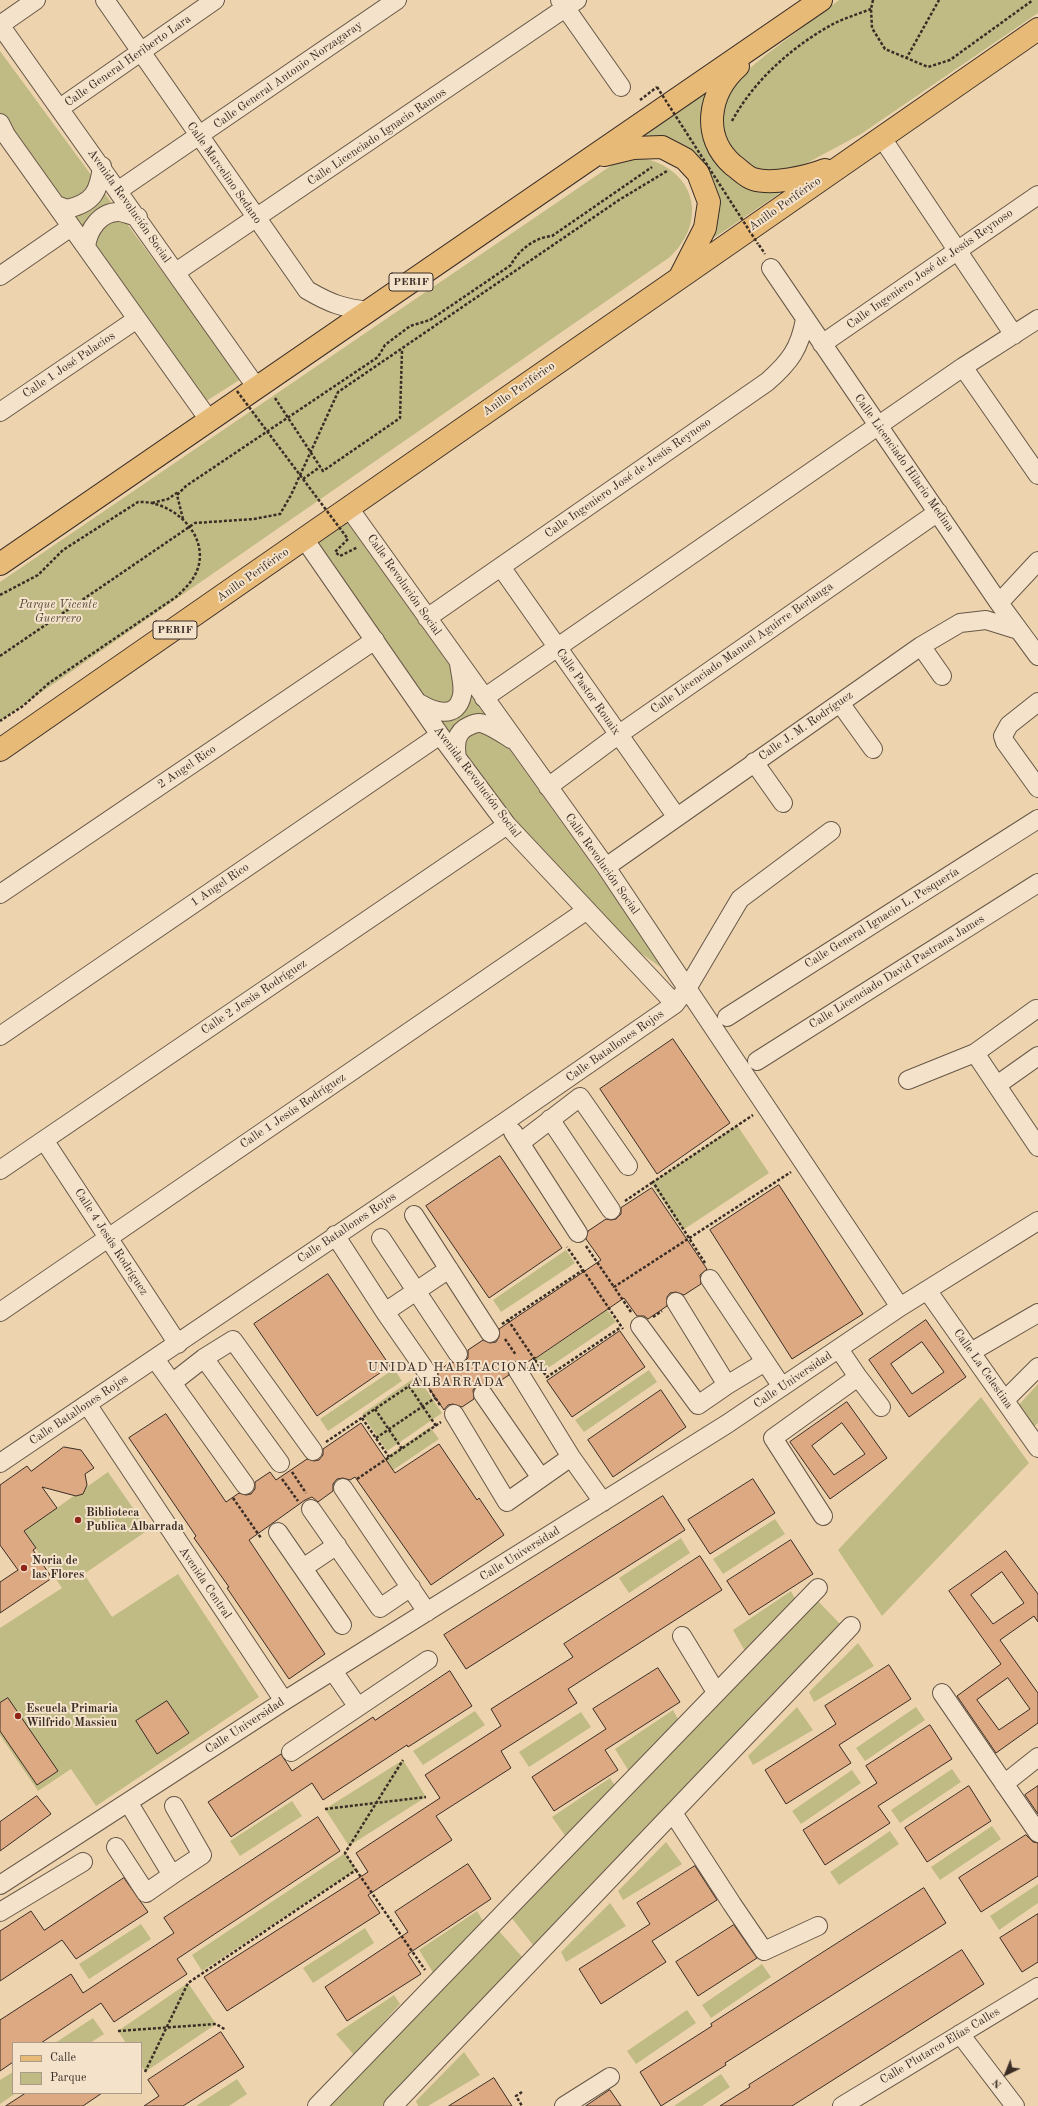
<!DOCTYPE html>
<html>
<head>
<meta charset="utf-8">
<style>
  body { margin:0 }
  #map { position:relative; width:1038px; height:2106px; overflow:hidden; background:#eed4ae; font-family:"Old Standard TT",serif }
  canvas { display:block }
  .legend { position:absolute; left:12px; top:2042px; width:130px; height:52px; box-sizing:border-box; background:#f4e3ca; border:1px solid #aa9a88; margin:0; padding:5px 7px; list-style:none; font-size:12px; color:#3a2d26 }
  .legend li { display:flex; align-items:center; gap:8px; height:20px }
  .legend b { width:20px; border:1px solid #aa9a88 }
  .north { position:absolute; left:986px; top:2054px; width:40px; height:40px; -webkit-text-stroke:3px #f4e3ca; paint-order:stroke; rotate:223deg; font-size:11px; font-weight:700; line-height:16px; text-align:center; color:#3a2d26 }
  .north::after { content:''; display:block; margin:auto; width:14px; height:18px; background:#3a2d26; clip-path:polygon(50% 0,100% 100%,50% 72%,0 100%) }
</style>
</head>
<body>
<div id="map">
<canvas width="1038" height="2106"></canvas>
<ul class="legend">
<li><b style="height:5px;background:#e7ba77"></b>Calle</li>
<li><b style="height:11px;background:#c0bb85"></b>Parque</li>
</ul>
<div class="north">N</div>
</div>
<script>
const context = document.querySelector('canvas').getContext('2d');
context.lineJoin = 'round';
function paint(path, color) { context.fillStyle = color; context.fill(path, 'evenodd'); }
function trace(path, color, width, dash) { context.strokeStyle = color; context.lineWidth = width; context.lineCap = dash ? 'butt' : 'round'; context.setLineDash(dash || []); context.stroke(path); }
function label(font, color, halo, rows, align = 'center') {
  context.font = font + ' "Old Standard TT",serif'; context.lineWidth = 4; context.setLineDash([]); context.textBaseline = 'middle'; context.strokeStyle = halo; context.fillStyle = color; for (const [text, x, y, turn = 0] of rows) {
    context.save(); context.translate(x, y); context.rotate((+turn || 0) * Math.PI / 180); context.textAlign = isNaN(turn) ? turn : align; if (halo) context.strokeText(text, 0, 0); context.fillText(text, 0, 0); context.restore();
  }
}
paint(new Path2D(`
  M839 0H1038V13L861 134 794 170 754 173 725 148 718 118 727 87 767 54Z
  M0 51 241 379 200 405 0 119Z
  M712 83 700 122 703 140 715 163 750 188 786 189 699 248V170L626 145Z
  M641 158C695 168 709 220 670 257L0 721V582L612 165 627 159Z
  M347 522 670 974 582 911 306 553Z
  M737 1125 769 1173 683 1230 651 1183Z
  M566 1250 575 1263 501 1312 493 1300Z
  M607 1310 616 1322 542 1372 534 1360Z
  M394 1369 402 1381 328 1431 320 1419Z
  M649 1370 657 1382 584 1432 575 1420Z
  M417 1376 442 1413 387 1451 362 1414Z
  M1038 1384V1423L1031 1429 1016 1408Z
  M981 1397 1029 1463 882 1616 838 1550Z
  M430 1427 439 1439 365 1489 357 1477Z
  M108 1472 148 1530 84 1574 112 1617 178 1574 259 1697 96 1806 71 1769 38 1791 0 1735V1628L62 1588 24 1531Z
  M775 1519 785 1534 723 1574 713 1559Z
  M681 1538 690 1553 629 1593 619 1578Z
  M791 1591 796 1600 746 1653 733 1630Z
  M817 1600 842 1626 536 1949 511 1917Z
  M858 1643 874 1666 814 1702 809 1692Z
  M797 1707 813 1730 753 1765 748 1756Z
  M916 1707 925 1720 865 1761 856 1748Z
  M673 1710 678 1719 630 1773 615 1749Z
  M475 1711 485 1725 423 1765 413 1751Z
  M581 1712 591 1727 529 1767 519 1752Z
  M403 1760 426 1797 349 1846 325 1809Z
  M952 1769 961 1782 900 1823 891 1810Z
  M852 1770 861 1783 801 1824 792 1811Z
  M610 1778 616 1787 568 1840 552 1817Z
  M292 1801 302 1816 240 1856 230 1841Z
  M992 1826 1001 1839 940 1880 931 1867Z
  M890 1831 899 1844 839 1885 830 1872Z
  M666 1842 682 1864 623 1900 618 1891Z
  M345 1853 356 1870 202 1971 192 1955Z
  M1038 1884V1903L999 1930 990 1916Z
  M610 1903 626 1926 566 1962 561 1952Z
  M477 1911 483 1921 434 1974 419 1950Z
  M141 1924 151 1939 89 1979 79 1964Z
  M365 1928 374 1943 313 1983 303 1968Z
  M498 1930 524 1959 382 2106H329Z
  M762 1964 771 1977 711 2018 702 2005Z
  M188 1983 216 2024 145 2072 141 2065V2043H126L118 2031Z
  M394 1995 400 2004 354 2055 336 2034Z
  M687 2010 696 2023 636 2064 627 2051Z
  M93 2018 104 2034 90 2043H55Z
  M464 2052 480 2075 428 2106H418L416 2101Z
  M13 2072V2093H16L0 2104V2080Z
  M721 2074 730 2087 702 2106H674Z
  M237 2079 247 2094 229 2106H196Z`), '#c0bb85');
const building = new Path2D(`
  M673 1039 730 1123 657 1174 600 1089Z
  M500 1156 562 1248 489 1298 426 1206Z
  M779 1185 863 1314 792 1359 710 1230Z
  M652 1188 707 1269 700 1275 701 1284 684 1295 676 1292 670 1293 667 1297V1306L648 1319 644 1316H637L624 1298 536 1358 535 1357 525 1364 518 1361 512 1362 509 1366V1375L491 1387 483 1384 477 1385 473 1390 474 1399 462 1407 453 1404 448 1405 444 1410 426 1384 434 1382 438 1378V1371L451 1362 458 1364 464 1362 468 1358V1350L483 1340 490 1343 496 1342 499 1337V1329L601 1260 586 1239 588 1231 606 1219 611 1220 616 1219 621 1214V1208Z
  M328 1274 390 1366 317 1416 254 1324Z
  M926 1320 966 1377 909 1417 869 1360ZM922 1342 944 1372 912 1394 891 1364Z
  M620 1331 645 1367 572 1417 547 1381Z
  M661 1390 686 1427 613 1477 588 1440Z
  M847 1402 887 1458 830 1499 790 1442ZM842 1423 865 1454 834 1475 812 1446Z
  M166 1414 226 1502 239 1493 246 1495 251 1494 255 1489V1482L270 1472 276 1480 307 1459 314 1461 319 1460 323 1455V1449L361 1423 395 1473 439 1444 477 1500 479 1498 504 1535 431 1585 355 1477 350 1480 343 1478 337 1479 333 1484V1491L318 1502 312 1497 305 1500 249 1540 325 1654 289 1679 227 1588 229 1587 194 1538 196 1536 129 1438Z
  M64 1447 81 1450 94 1468 85 1474 87 1485 83 1494 76 1496 42 1487 57 1508 24 1531 36 1548 33 1550 52 1578 0 1613V1582L18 1570 0 1545V1485L27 1466 31 1471Z
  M753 1479 775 1513 710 1554 688 1520Z
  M663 1496 685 1530 466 1669 444 1635Z
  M791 1540 813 1574 749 1615 727 1581Z
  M1006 1551 1038 1594V1622L1034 1616 1000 1640 1038 1693V1723L996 1753 957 1696 1001 1664 949 1591ZM1002 1572 1024 1603 993 1624 971 1595ZM1008 1678 1030 1709 999 1730 977 1700Z
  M700 1556 722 1590 568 1689 577 1703 501 1751 511 1768 436 1816 452 1840 368 1895 380 1913 227 2011 204 1977 368 1872 356 1853 440 1798 425 1775 501 1726 491 1709 573 1657 564 1644Z
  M889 1665 911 1699 839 1745 851 1763 786 1804 765 1770 836 1724 825 1706Z
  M658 1668 680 1702 605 1750 618 1770 554 1811 532 1777 606 1729 593 1709Z
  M450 1671 472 1706 408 1747 407 1745 323 1800 312 1783 231 1837 208 1802 281 1754 292 1771 373 1717 375 1720Z
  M8 1698 58 1771 37 1785 0 1731V1703Z
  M167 1701 189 1733 157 1754 136 1721Z
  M930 1725 952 1759 878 1806 890 1823 825 1865 803 1830 877 1783 866 1766Z
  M969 1786 991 1821 927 1862 905 1828Z
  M1038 1786V1814L1025 1795Z
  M37 1796 51 1814 0 1851V1822Z
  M318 1817 340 1851 177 1959 187 1974 114 2022 101 2003 41 2043H13V2062L0 2071V2020L71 1974 83 1993 174 1933 164 1918Z
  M1026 1835 1033 1842 1038 1843V1876L981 1912 959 1878Z
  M468 1864 491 1899 408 1954 421 1974 347 2021 325 1987 408 1932 395 1912Z
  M695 1866 717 1900 652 1941 666 1962 601 2004 579 1969 650 1924 637 1903Z
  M124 1878 148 1912 76 1959 62 1940 0 1981V1931L31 1911 44 1930Z
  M924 1888 946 1923 725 2063 726 2065 661 2106 640 2072 712 2026 711 2024Z
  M1038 1914V1962L1022 1972 1000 1938Z
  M734 1925 757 1958 698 1996 676 1962Z
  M962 1950 984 1984 792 2106H720L750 2087 749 2085Z
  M221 2032 244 2067 183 2106H144L159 2096 148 2080Z
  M494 2078 512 2106H449Z
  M610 2090 621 2106H586Z
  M26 2093H102L83 2106H6Z`);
paint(building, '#dda982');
trace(building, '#3a2d26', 1);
const minor = new Path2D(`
  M105 0 307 290C331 304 343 308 370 311
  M560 0 621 87
  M0 25 257 388
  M0 25 36 0
  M60 108 215 0
  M0 123 6 135 209 420
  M882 138 1014 335
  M119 190 397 0
  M56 205 67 209C93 203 99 192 102 166
  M86 247C88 230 100 211 120 212 126 213 132 216 138 217
  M771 268 999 603 1038 656
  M176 272 577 0
  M0 276 71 227
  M822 344 1038 195
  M963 367 1038 475
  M0 412 137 319
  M349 508 606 867 900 1307
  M305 540 440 735 507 825 675 1004
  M501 567 676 816
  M999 603 1038 561
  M427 618 767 382C790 362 800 348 805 319
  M921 646 942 676
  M484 698 963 367 1038 319
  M1038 702 1009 725 1003 736 1005 742 1038 788
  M419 703C434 712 457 720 462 695 464 685 460 673 459 663
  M840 703 873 749
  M457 758C455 745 455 732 469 726 473 724 479 722 484 724 493 727 503 734 511 739
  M754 762 783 803
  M548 787 618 735 938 512
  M606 867 921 646 960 623 986 620 1018 630
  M0 894 375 640
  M727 1017 1038 819
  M0 1036 440 735
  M975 1053 1036 1009
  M757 1061 1038 883
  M908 1080 975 1053 1038 1147
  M997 1085 1038 1056
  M550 1119 611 1210
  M513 1132 578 1233
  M44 1140 178 1344
  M520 1143 580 1097 628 1166
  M0 1170 507 825
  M414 1215 490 1333
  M335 1235 385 1312 428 1374
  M381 1238 458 1354
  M710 1279 782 1387
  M927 1290 1038 1448
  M676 1302 727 1385
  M0 1312 587 910
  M385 1312 449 1269
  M640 1326 698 1405 727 1385 765 1362
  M839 1349 858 1377
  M971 1352 1038 1313
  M204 1358 280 1463
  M155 1359 245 1485
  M518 1371 571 1457 603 1502
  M172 1383 204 1358 233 1340 313 1451
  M483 1394 541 1478
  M1005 1400 1038 1367
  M87 1404 284 1701
  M454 1414 507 1502 571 1457
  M0 1463 506 1121 675 1004 688 987 740 899 831 831
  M343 1488 427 1612
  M311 1509 380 1608 411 1587
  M823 1516 773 1438 858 1377 881 1407
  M278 1532 342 1625
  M303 1568 337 1545
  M682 1636 716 1692
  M333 1671 358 1707
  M942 1693 1038 1833
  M291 1752 428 1660
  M1004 1784 1038 1757
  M673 1813 732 1904 764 1951 818 1926
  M116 1847 146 1893 172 1875 128 1802
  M172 1875 202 1855 174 1806
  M0 1885 284 1701 727 1424 900 1307 1038 1221
  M0 1912 83 1862
  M960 2034 1015 2106
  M317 2106 818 1588
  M393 2106 851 1626
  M564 2106 610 2077
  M842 2106 1038 1987`);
const major = new Path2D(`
  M738 66C708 93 701 137 733 165 739 169 746 177 753 179 772 185 807 177 825 170
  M604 155 633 148 662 147 685 159 698 173 709 202 705 228 681 275
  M0 564 821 0
  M0 750 1038 29`);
trace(minor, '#675748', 20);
trace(major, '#3a2d26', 24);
trace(new Path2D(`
  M873 0 871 9 872 28 885 49 928 67 950 60 1033 0
  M906 59 939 0
  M640 100 657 87
  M732 121C754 80 793 46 833 24 845 18 858 14 871 9
  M759 245 765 254
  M275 398 323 471 400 418 402 350
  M303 479 320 467
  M152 503 168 499 178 492
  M183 519 177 495 186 486 378 357 385 345 410 326 430 320 511 265C518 250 536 237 552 236L652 167
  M348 539 335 552 340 556 358 547
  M0 595 38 575 63 550 138 502C169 500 206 530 199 564 196 578 186 588 176 597L49 683 23 706 0 721
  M0 656 195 523 254 519 280 514 291 495 338 392 619 200 667 171
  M625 1201 653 1182
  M586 1246 614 1287
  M705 1263 653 1182 753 1115
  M583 1270 623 1329
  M631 1312 614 1287 791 1172
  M653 1317 662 1311
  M508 1320 535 1360 532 1362
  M502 1324 583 1270 567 1247
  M505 1339 516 1355
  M535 1360 547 1377 621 1327
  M409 1386 436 1426
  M430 1390 440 1405
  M375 1409 402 1449
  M362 1418 389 1457
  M376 1438 435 1398
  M326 1442 415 1382
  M292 1472 306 1493
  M282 1479 298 1501
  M357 1479 441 1422
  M233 1498 261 1538
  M325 1809 426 1797
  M356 1870 425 1970
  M118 2031 216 2024 226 2030
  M145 2072 188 1983 356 1870 345 1853 403 1760
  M522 2092 516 2096 522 2106`), '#3a2d26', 2.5, [3, 2]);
trace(minor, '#f4e3ca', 18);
trace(major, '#e7ba77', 22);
trace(new Path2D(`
  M657 87 758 244
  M237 391 348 539`), '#3a2d26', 2.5, [3, 2]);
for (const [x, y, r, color] of [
  [78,1520,4,"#8f2418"],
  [24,1568,4,"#8f2418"],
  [18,1716,4,"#8f2418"]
]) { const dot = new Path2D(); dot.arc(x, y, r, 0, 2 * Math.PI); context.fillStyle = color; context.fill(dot); trace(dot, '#f4e3ca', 1.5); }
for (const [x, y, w] of [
  [411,282,44],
  [175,630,44]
]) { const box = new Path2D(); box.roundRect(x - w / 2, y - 9, w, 18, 3); context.fillStyle = '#f4e3ca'; context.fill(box); trace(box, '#3a2d26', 1); }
label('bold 11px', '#3a2d26', null, [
  ["PERIF",411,282],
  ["PERIF",175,630]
]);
label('12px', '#3a2d26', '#f4e3ca', [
  ["Calle General Heriberto Lara",128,61,-35],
  ["Calle General Antonio Norzagaray",288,75,-35],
  ["Calle Licenciado Ignacio Ramos",377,137,-34],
  ["Calle Marcelino Sedano",224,173,55],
  ["Anillo Periférico",785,204,-35],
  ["Avenida Revolución Social",129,206,55],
  ["Calle Ingeniero José de Jesús Reynoso",930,269,-35],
  ["Calle 1 José Palacios",69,365,-34],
  ["Anillo Periférico",519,389,-35],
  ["Calle Licenciado Hilario Medina",904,463,55],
  ["Calle Ingeniero José de Jesús Reynoso",628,478,-35],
  ["Anillo Periférico",253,575,-35],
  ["Calle Revolución Social",404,585,55],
  ["Calle Licenciado Manuel Aguirre Berlanga",742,648,-35],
  ["Calle Pastor Rouaix",588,692,55],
  ["Calle J. M. Rodríguez",806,726,-35],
  ["2 Angel Rico",187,767,-34],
  ["Avenida Revolución Social",477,782,53],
  ["Calle Revolución Social",602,864,55],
  ["1 Angel Rico",220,885,-34],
  ["Calle General Ignacio L. Pesquería",882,918,-32],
  ["Calle Licenciado David Pastrana James",897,972,-32],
  ["Calle 2 Jesús Rodríguez",254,997,-34],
  ["Calle Batallones Rojos",615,1046,-35],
  ["Calle 1 Jesús Rodríguez",293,1111,-34],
  ["Calle Batallones Rojos",347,1228,-34],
  ["Calle 4 Jesús Rodríguez",111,1242,57],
  ["Calle La Celestina",983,1369,55],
  ["Calle Universidad",793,1380,-34],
  ["Calle Batallones Rojos",79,1410,-34],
  ["Calle Universidad",520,1554,-32],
  ["Avenida Central",205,1583,56],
  ["Calle Universidad",245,1726,-33],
  ["Calle Plutarco Elías Calles",940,2046,-31]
]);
label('italic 12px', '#554939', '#f4e3ca', [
  ["Parque Vicente",58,605],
  ["Guerrero",58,619]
]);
label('bold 12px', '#3a2d26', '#f4e3ca', [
  ["Biblioteca",86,1513],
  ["Publica Albarrada",86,1527],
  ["Noria de",32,1561],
  ["las Flores",32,1575],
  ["Escuela Primaria",26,1709],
  ["Wilfrido Massieu",26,1723]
], 'left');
context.letterSpacing = '1px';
label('13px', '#3a2d26', '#f4e3ca', [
  ["UNIDAD HABITACIONAL",458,1368],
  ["ALBARRADA",458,1383]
]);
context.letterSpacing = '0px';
</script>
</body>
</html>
